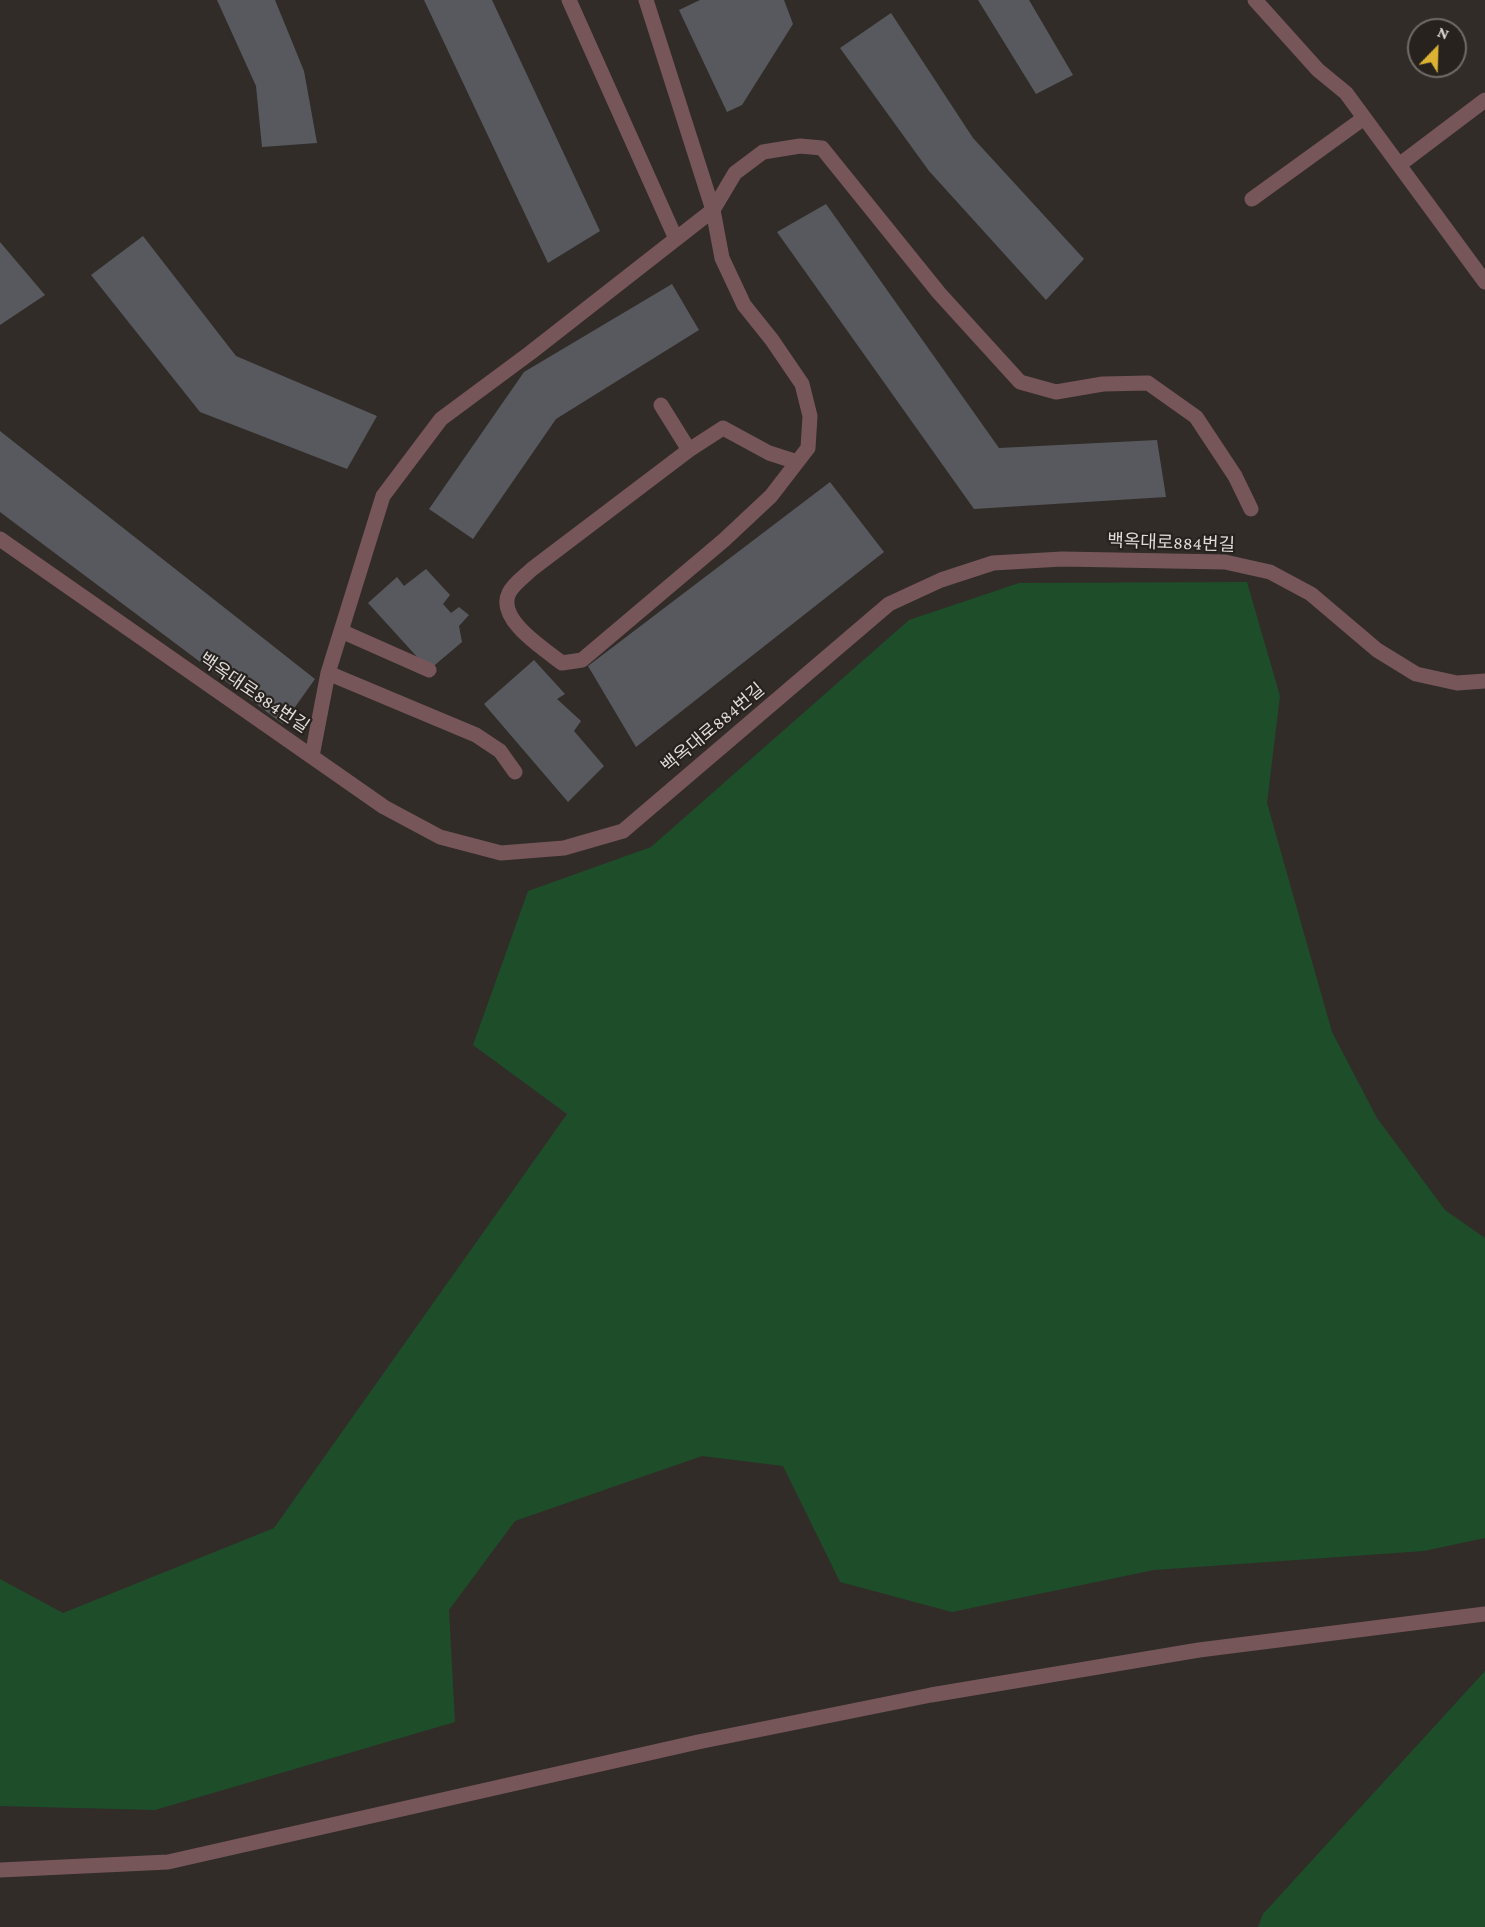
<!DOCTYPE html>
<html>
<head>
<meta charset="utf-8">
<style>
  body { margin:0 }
  #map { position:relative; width:1485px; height:1927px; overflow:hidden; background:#312c28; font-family:"Crimson Pro",serif }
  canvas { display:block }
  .north { position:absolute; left:1407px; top:18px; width:60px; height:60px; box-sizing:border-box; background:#27221e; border:2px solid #706c68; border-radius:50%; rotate:23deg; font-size:16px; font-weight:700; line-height:24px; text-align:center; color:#dedbd8 }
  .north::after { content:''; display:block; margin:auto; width:21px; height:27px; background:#dcb233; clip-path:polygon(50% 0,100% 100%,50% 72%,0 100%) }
</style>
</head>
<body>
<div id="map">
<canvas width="1485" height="1927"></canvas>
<div class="north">N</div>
</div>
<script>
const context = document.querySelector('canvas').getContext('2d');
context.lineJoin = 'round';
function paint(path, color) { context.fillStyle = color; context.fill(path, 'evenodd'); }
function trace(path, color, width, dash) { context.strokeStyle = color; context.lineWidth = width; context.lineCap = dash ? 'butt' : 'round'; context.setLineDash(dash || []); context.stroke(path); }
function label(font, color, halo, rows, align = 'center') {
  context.font = font + ' "Crimson Pro","Noto Sans KR",serif'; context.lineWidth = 4.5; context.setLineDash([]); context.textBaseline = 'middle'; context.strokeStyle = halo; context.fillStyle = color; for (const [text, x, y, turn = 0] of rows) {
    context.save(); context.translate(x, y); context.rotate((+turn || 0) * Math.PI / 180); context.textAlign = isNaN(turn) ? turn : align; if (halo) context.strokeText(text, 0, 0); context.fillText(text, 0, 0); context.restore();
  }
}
paint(new Path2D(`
  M1247 582 1280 696 1267 803 1332 1032 1377 1118 1445 1210 1485 1238V1538L1424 1551 1154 1570 952 1612 840 1582 783 1466 702 1456 515 1521 449 1610 455 1722 155 1810 0 1806V1579L63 1613 274 1528 567 1114 473 1045 528 891 651 847 909 620 1019 583Z
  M1485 1671V1927H1258L1263 1914Z`), '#1e4d2a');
paint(new Path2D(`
  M217 0H275L304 71 317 143 262 147 256 86Z
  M424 0H492L600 231 548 263Z
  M700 0H784L793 24 742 105 727 112 679 10Z
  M978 0H1029L1073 75 1036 94Z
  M891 13 973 138 1084 259 1046 300 929 171 840 48Z
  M826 204 999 448 1157 440 1166 497 974 509 777 232Z
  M143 236 236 356 377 416 347 469 200 412 91 275Z
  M0 242 45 295 0 325Z
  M672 284 699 330 556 419 473 539 429 509 524 372Z
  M0 431 315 679 283 724 0 512Z
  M830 482 884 552 636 747 588 666Z
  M426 569 450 595 443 604 451 613 459 607 469 615 459 626 462 642 429 670 368 603 397 577 404 586Z
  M534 660 565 694 557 699 581 721 574 731 604 766 568 802 484 704Z`), '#58595f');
trace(new Path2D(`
  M1255 0 1318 70 1346 93 1485 282
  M1399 165 1485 100
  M1252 199 1364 118`), '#77565a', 15);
trace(new Path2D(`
  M569 0 676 239
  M646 0 713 210 722 258 744 305 772 340 802 384 810 416 808 448 771 496 724 540 582 660 562 663C544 649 496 619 509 593 513 584 525 576 532 569L689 450 723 428 769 453 797 462
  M661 405 689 450
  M0 539 384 807 440 837 501 853 564 848 623 831 889 604 941 580 993 563 1062 559 1225 562 1270 572 1311 594 1377 650 1416 674 1457 683 1485 681
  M341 631 429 670
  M328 673 476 735 500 751 515 772
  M312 756 328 673 383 496 441 419 530 353 713 210 735 173 763 152 800 146 822 148 939 293 1020 382 1056 392 1103 384 1148 383 1196 417 1235 476 1251 509
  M0 1870 168 1862 698 1742 931 1695 1199 1650 1485 1614`), '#77565a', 15);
label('18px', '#dedbd8', '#27221e', [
  ["백옥대로884번길",1171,543,2],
  ["백옥대로884번길",254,693,34],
  ["백옥대로884번길",713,728,-40]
]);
</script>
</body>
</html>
